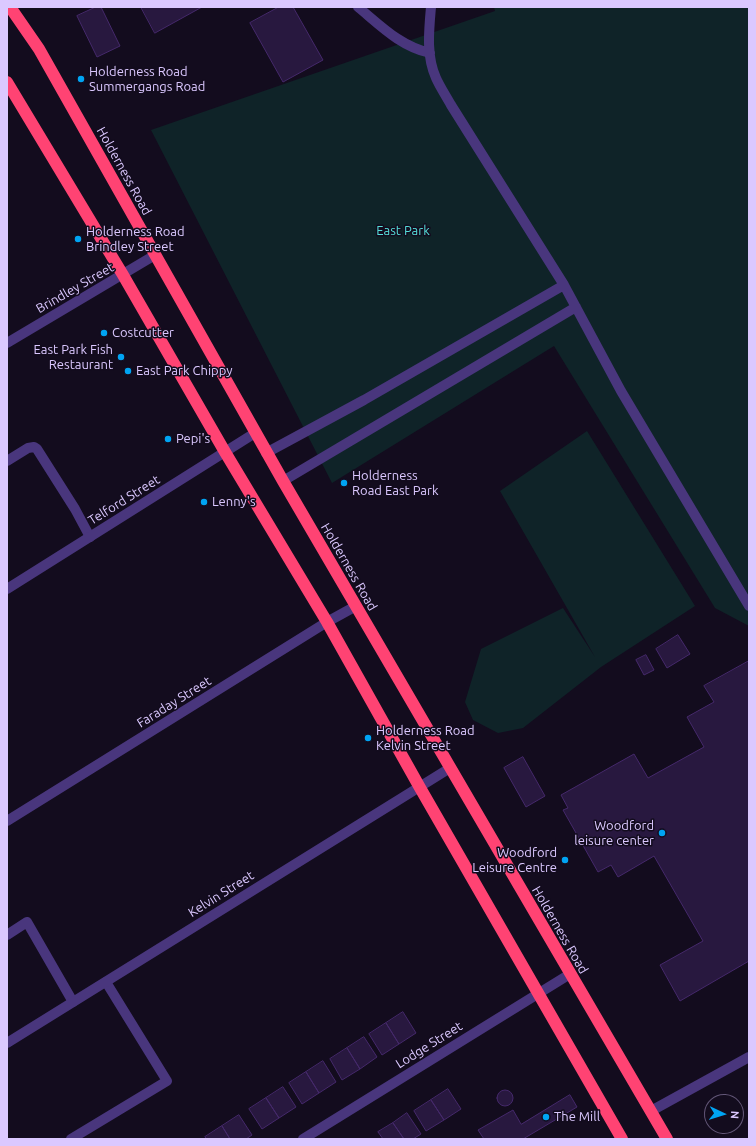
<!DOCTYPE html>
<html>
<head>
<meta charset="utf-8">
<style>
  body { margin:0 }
  #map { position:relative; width:756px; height:1146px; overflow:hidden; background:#130c1e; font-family:Ubuntu,sans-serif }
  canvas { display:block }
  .frame { position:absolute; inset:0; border:8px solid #dbc8ff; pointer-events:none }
  .north { position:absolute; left:704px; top:1094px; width:40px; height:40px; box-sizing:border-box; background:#130c1e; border:1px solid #635778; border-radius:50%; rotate:94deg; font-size:11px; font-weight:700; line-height:16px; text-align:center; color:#dbc8ff }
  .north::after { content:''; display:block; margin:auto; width:14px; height:18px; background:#00a4f3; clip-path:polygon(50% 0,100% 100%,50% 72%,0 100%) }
</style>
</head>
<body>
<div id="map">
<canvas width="756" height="1146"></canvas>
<div class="frame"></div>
<div class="north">N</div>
</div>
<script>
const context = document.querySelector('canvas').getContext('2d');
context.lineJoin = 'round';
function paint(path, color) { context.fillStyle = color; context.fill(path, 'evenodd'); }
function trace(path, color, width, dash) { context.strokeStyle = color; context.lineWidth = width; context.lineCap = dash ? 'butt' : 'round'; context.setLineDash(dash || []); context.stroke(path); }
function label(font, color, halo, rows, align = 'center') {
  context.font = font + ' Ubuntu,sans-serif'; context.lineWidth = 3; context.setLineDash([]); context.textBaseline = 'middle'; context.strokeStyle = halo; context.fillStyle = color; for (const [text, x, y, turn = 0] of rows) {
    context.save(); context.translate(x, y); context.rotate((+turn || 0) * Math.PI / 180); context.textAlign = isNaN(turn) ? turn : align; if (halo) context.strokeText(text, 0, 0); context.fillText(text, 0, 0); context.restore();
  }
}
paint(new Path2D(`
  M494 7H749V626L715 608 554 346 332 483 151 130 495 11Z
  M587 431 695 606 601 667 523 728 498 733 473 720 465 702 481 649 563 608 595 657 500 491Z`), '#0f2328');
const building = new Path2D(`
  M96 7H101L120 46 97 57 77 16Z
  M141 7H202L155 33Z
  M279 7H293L323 60 283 82 250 23Z
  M678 635 690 654 667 668 656 649Z
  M646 655 654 670 644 675 636 660Z
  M749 661V961L680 1001 660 965 703 941 654 856 618 877 611 865 598 872 563 810 568 808 561 795 634 754 648 778 704 747 687 717 714 702 704 686Z
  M523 757 545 796 526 807 504 768Z
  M403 1012 416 1033 399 1044 386 1023Z
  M386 1023 399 1044 382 1055 369 1034Z
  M364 1037 377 1057 360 1069 347 1048Z
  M347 1048 360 1069 342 1080 330 1059Z
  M323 1061 336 1082 319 1093 306 1072Z
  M306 1072 319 1093 302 1104 289 1083Z
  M283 1087 296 1107 279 1118 266 1098Z
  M448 1089 461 1109 444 1120 431 1100Z
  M497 1098a8 8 0 1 1 16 0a8 8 0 1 1-16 0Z
  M570 1095 577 1107 523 1139H484L478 1130 513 1110 521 1124Z
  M266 1098 279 1118 262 1129 249 1109Z
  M431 1100 444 1120 426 1131 414 1111Z
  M407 1113 421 1134 413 1139H404L393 1123Z
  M239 1115 252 1135 246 1139H230L222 1126Z
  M393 1123 404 1139H383L378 1132Z
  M222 1126 230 1139H207L205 1137Z`);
paint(building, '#28183f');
trace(building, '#45296b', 1);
trace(new Path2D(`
  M358 7C381 26 400 46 430 53
  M431 7C429 30 426 56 436 78 440 87 446 96 451 105L564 285 621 391 749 606
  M266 453 364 400 564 285
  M7 461 28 448 34 447 37 449 75 509 90 537
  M283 481 576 307
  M7 935 27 922 73 1002
  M651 1111 749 1057
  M71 1139 167 1081 106 982`), '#49367d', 10);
trace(new Path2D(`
  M7 343 155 255
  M7 589 255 433
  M7 821 327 622 356 606
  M7 1043 450 768
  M303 1139 570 974`), '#49367d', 10);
trace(new Path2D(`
  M10 7 39 49 283 481 667 1139
  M7 82 123 275 225 452 327 622 419 786 622 1139`), '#ff4373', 12);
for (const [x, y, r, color] of [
  [81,79,4,"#00a4f3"],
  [78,239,4,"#00a4f3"],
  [104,333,4,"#00a4f3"],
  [121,357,4,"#00a4f3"],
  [128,371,4,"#00a4f3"],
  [168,439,4,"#00a4f3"],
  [344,483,4,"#00a4f3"],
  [204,502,4,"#00a4f3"],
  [368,738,4,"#00a4f3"],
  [662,833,4,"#00a4f3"],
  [565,860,4,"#00a4f3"],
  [546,1117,4,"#00a4f3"]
]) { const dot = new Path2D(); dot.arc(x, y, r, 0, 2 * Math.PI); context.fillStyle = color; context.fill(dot); trace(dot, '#130c1e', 1.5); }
label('13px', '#dbc8ff', '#130c1e', [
  ["Holderness Road",89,72],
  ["Summergangs Road",89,87],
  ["Holderness Road",86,232],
  ["Brindley Street",86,247],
  ["Costcutter",112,333],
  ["East Park Fish",113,350,"right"],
  ["Restaurant",113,365,"right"],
  ["East Park Chippy",136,371],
  ["Pepi's",176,439],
  ["Holderness",352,476],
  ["Road East Park",352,491],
  ["Lenny's",212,502],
  ["Holderness Road",376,731],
  ["Kelvin Street",376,746],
  ["Woodford",654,826,"right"],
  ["leisure center",654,841,"right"],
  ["Woodford",557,853,"right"],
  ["Leisure Centre",557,868,"right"],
  ["The Mill",554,1117]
], 'left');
label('13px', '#dbc8ff', '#130c1e', [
  ["Holderness Road",124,171,61],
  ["Brindley Street",75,288,-30],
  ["Telford Street",124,500,-32],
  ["Holderness Road",349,567,60],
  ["Faraday Street",174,702,-32],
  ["Kelvin Street",221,894,-32],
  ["Holderness Road",560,930,60],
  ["Lodge Street",429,1045,-32]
]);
label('13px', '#55dfdb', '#130c1e', [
  ["East Park",403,231]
]);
</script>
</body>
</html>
